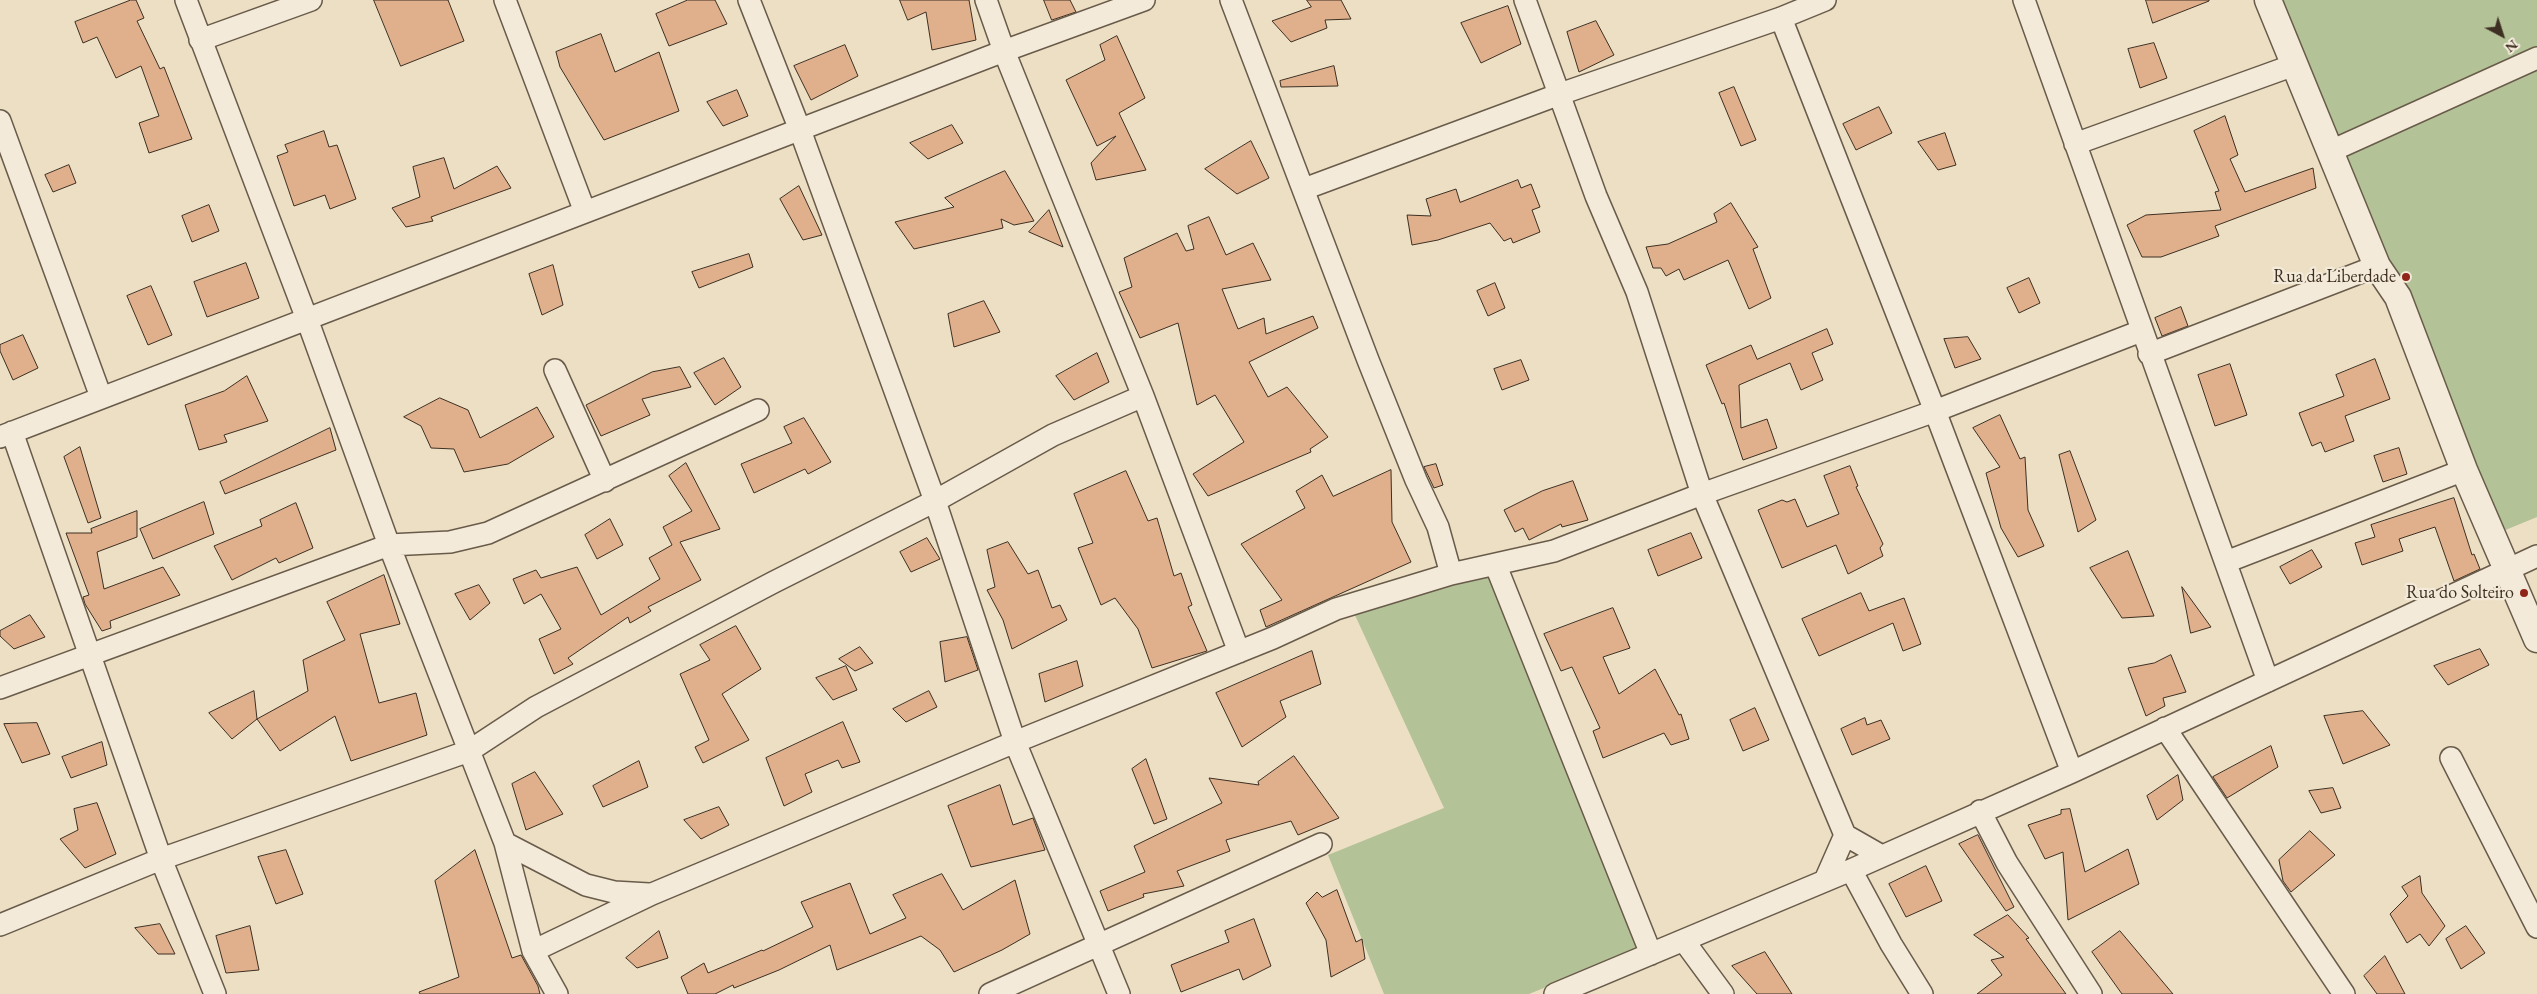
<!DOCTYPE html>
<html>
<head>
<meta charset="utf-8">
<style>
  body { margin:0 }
  #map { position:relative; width:2537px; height:994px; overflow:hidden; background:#ecdfc4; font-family:"EB Garamond",serif }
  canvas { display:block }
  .north { position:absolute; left:2477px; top:10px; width:50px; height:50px; -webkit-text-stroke:4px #f3ead9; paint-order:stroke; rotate:140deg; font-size:14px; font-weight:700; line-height:20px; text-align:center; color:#3d2f22 }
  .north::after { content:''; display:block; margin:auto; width:18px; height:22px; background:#3d2f22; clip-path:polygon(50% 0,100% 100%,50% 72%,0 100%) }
</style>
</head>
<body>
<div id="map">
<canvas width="2537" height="994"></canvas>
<div class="north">N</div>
</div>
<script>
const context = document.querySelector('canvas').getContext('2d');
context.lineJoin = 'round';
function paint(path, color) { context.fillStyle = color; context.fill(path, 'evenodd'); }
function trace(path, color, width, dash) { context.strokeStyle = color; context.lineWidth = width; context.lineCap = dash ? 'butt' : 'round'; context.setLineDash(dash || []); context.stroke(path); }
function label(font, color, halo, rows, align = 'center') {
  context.font = font + ' "EB Garamond",serif'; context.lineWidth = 4.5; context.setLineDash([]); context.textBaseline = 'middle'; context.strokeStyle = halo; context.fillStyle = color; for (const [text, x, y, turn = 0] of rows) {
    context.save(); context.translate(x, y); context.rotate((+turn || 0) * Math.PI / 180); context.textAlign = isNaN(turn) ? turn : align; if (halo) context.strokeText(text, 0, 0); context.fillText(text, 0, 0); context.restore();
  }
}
paint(new Path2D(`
  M2258 0H2537V517L2503 531Z
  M1492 574 1642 948 1529 994H1384L1328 855 1444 808 1354 613Z`), '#b4c297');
const building = new Path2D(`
  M131 0H136L144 18 137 21 160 69 164 67 192 139 149 153 139 123 159 116 141 66 116 78 97 37 83 43 75 22Z
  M374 0H448L464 41 401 66Z
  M688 0H715L727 24 669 46 656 14Z
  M900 0H969L976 40 932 50 926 12 908 20Z
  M1044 0H1070L1076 12 1052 20Z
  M1307 0H1341L1351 19 1325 20 1327 28 1291 42 1272 21 1311 7Z
  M2146 0H2209V1L2153 23Z
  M1508 6 1521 44 1481 63 1461 23Z
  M1596 21 1614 55 1579 72 1567 32Z
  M601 34 615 72 659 52 679 111 604 140 560 67 556 52Z
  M1117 36 1145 98 1119 113 1146 170 1096 180 1091 163 1116 136 1097 146 1066 80 1105 60 1100 45Z
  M2154 43 2167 78 2140 88 2128 49Z
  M845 45 858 76 811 100 794 66Z
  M1334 66 1338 86 1281 87 1280 81Z
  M1734 87 1756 140 1741 146 1719 93Z
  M737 90 748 116 723 126 707 102Z
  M1879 107 1892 133 1856 150 1843 124Z
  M2225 116 2238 155 2230 159 2245 192 2313 168 2316 188 2215 226 2219 236 2161 257H2142L2127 225 2146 215 2221 210 2215 192 2219 191 2194 131Z
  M952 125 963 143 928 159 910 143Z
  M324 131 329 147 337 145 356 199 330 209 325 195 294 206 277 156 288 152 285 145Z
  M1945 133 1956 165 1938 170 1918 142Z
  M1251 141 1269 178 1237 194 1205 169Z
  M444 158 454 189 497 166 511 188 431 217 433 221 406 227 392 208 420 197 413 167Z
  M69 165 76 183 53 192 45 175Z
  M1005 171 1034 221 1014 225 1001 219 1003 228 914 249 895 222 954 207 945 198Z
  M1518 180 1521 188 1531 184 1540 207 1532 210 1540 232 1513 243 1511 238 1504 241 1490 223 1438 240 1412 245 1407 215 1431 216 1426 199 1456 189 1460 202Z
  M799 186 822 235 803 240 780 199Z
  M1731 203 1758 247 1753 249 1771 298 1749 309 1728 260 1684 280 1679 269 1666 276 1661 268H1653L1646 247 1668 244 1717 222 1714 214Z
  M209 205 219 231 192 242 182 216Z
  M1049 210 1063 247 1029 232Z
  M1209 217 1226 255 1253 243 1271 280 1222 289 1238 329 1264 318 1266 334 1313 316 1318 328 1249 362 1268 397 1287 387 1328 437 1310 449 1311 452 1208 496 1193 474 1244 442 1215 395 1197 405 1178 323 1140 338 1119 292 1132 287 1124 258 1177 233 1186 251 1194 249 1188 226Z
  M749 254 753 267 699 288 692 272Z
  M246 263 259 298 207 317 194 282Z
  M553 265 563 305 542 315 529 274Z
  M2029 278 2040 303 2019 313 2007 288Z
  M1495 283 1505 308 1488 316 1477 291Z
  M151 286 172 335 148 345 127 296Z
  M984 301 1000 332 954 347 948 314Z
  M2181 307 2188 326 2162 336 2155 318Z
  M1827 329 1833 344 1812 353 1823 380 1801 390 1790 363 1739 385 1741 428 1767 419 1777 448 1743 460 1724 403 1722 404 1706 365 1751 345 1757 359Z
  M23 335 38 368 13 380 0 351V345Z
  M1968 337 1981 359 1955 368 1944 339Z
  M1097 353 1109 382 1074 400 1056 376Z
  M724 358 741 387 715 405 694 373Z
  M2375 359 2390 399 2345 416 2354 441 2325 452 2321 442 2312 446 2299 413 2344 396 2336 375Z
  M1521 360 1529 380 1502 390 1494 369Z
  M2230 364 2247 415 2215 426 2198 375Z
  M680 367 691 387 642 399 650 415 601 436 586 405 652 372Z
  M247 376 268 421 224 435 227 442 199 450 185 405 224 391Z
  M440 398 468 410 480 438 537 407 554 437 508 464 464 472 454 449 431 448 421 426 404 417Z
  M2000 415 2020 459 2025 457 2028 510 2044 546 2018 557 2001 528 1986 473 2000 467 1973 428Z
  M804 418 831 462 808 474 805 469 754 493 741 464 792 443 784 427Z
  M330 428 336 450 225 494 220 482Z
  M80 447 101 518 88 523 64 457Z
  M2399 448 2407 474 2383 482 2374 456Z
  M2070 451 2096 520 2078 532 2059 455Z
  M686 463 720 529 680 542 701 580 648 607 651 611 630 623 628 617 568 658 573 664 554 674 539 639 561 629 541 594 524 604 513 579 536 570 541 578 577 567 601 615 660 579 649 558 672 545 663 527 692 511 669 476Z
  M1436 464 1443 485 1434 488 1424 467Z
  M1850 466 1858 486 1856 487 1883 544 1880 548 1883 556 1848 574 1836 545 1782 568 1758 510 1782 500 1787 502 1795 499 1807 527 1839 514 1824 476Z
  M1391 470 1392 522 1411 562 1266 627 1260 610 1282 600 1241 544 1305 508 1296 491 1322 475 1333 496Z
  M1126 471 1148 521 1157 518 1174 576 1181 573 1192 605 1188 607 1207 651 1152 668 1138 629 1115 598 1101 605 1078 548 1093 543 1074 494Z
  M1573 481 1588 520 1562 527 1561 524 1529 540 1523 528 1515 532 1504 510 1542 491Z
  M2454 498 2472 555 2474 554 2480 569 2454 581 2435 527 2399 539 2403 551 2362 565 2355 543 2375 537 2371 525Z
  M204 502 214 534 153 559 140 529Z
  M296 503 313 548 279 563 276 558 232 580 214 546 262 526 260 520Z
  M137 511V537L97 552 104 589 163 567 180 595 110 621 111 628 102 631 85 604 83 597 89 595 66 533H92L91 529Z
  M610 519 623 545 597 559 585 535Z
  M1691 533 1702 558 1658 576 1648 550Z
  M927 538 940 559 911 572 900 552Z
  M1008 542 1028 574 1038 570 1052 608 1060 605 1067 620 1012 649 1003 620 987 590 995 587 987 550Z
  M2312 550 2322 567 2290 584 2280 567Z
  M2128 551 2154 616 2122 618 2090 568Z
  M384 575 400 624 360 634 379 703 416 693 427 735 351 761 335 716 280 751 257 719 308 691 303 660 345 640 327 602Z
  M479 585 490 603 470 620 455 594Z
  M2182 587 2211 627 2191 633Z
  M1861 593 1869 611 1904 598 1921 644 1903 651 1893 623 1819 656 1802 619Z
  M1613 608 1630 648 1603 657 1619 694 1655 669 1679 715 1681 714 1689 739 1671 745 1664 733 1603 758 1593 731 1600 728 1572 667 1561 671 1544 634Z
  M30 615 45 637 14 649 0 636V631Z
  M736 626 761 669 722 694 749 740 703 763 695 747 709 740 680 674 710 660 700 645Z
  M967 637 978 670 945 682 940 642Z
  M860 647 873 663 855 671 839 659Z
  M2480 649 2489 665 2448 685 2434 666Z
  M1312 651 1321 684 1280 701 1286 717 1242 747 1216 693Z
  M2171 655 2186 692 2163 698 2165 706 2146 716 2128 668 2154 663Z
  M1077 661 1083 686 1045 702 1039 674Z
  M846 666 857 690 833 700 816 678Z
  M254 691 257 719 232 739 209 713Z
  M929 691 937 707 906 722 893 709Z
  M1755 708 1769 740 1743 751 1730 720Z
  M2363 711 2390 745 2343 764 2324 716Z
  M1865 718 1867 725 1881 720 1890 739 1852 755 1841 729Z
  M843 722 860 762 842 768 838 760 805 774 812 792 784 806 766 758Z
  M37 723 50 754 22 763 4 724Z
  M102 742 107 765 71 778 62 757Z
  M2271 746 2278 767 2227 798 2213 777Z
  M1294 756 1339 818 1298 835 1291 821 1226 840 1230 851 1177 871 1184 886 1143 894 1144 897 1108 911 1100 891 1145 872 1134 846 1222 803 1209 778 1259 785 1258 782Z
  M1146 759 1167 819 1154 824 1132 769Z
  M639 761 648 787 603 807 593 786Z
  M535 772 563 814 526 830 512 784Z
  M2178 775 2183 800 2157 820 2147 796Z
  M1000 785 1013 825 1033 818 1045 850 971 867 948 806Z
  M2333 788 2341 808 2321 813 2309 791Z
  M97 803 116 854 85 868 60 839 78 830 74 809Z
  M719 807 729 825 701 839 684 820Z
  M2070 809 2085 872 2128 849 2139 884 2068 920 2063 852 2045 859 2028 825 2061 814V810Z
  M2310 831 2335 855 2291 892 2283 881 2279 860Z
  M1978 835 2014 907 2006 911 1959 844Z
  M286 850 303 894 276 904 258 857Z
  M475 850 512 958 521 955 538 986 540 994H420L419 992 459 977 435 881Z
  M1926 866 1942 901 1906 917 1889 884Z
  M942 874 963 910 1015 880 1030 934 1002 950 954 972 940 950 921 936 837 970 830 945 779 970 734 988 733 985 715 994H688L681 977 704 963 708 973 762 950 763 951 813 927 801 902 850 883 870 934 906 918 893 895Z
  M2420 876 2422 893 2445 926 2429 946 2420 934 2407 943 2390 914 2408 896 2402 887Z
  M1337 890 1356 942 1362 939 1365 959 1331 977 1326 940 1306 903 1317 892 1322 897Z
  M2008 915 2029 938 2026 939 2066 994H1977L2002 975 1991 960 2004 957 1974 935Z
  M1254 919 1271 966 1243 980 1239 969 1181 992 1171 965 1229 942 1225 931Z
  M160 924 175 954H158L135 928Z
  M250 926 259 970 226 973 216 936Z
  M2466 926 2485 953 2461 969 2446 939Z
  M659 931 668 958 637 968 626 958Z
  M2120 931 2173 994H2122L2092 952Z
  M1765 952 1792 994H1757L1732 966Z
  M2385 956 2405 994H2377L2364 976Z`);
paint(building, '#e0af8c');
trace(building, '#3d2f22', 1);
const minor = new Path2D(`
  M186 0 307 319 389 545 505 843 533 951 557 994
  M505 0 585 212
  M749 0 800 130 935 501 1015 742 1119 994
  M986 0 1004 51 1143 396 1239 652
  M1231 0 1368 360 1416 480 1438 527 1451 574
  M1525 0 1596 196 1637 292 1702 494 1845 835 1880 855
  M2024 0 2268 681
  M1781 18 1935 411 2072 772
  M200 40 311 0
  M0 121 101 397
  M2075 144 2294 65
  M2331 151 2537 58
  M1304 189 1560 94 1781 18 1825 0
  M2149 354 2377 266
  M555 370 605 481
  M12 432 161 859 215 994
  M0 437 1004 51 1144 0
  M2226 562 2464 470
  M1496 566 1651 954
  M0 688 389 545 450 542 488 533 758 410
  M2165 728 2344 994
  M2451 758 2537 927
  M1980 811 2007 863 2091 994
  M505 843 586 885 614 892 649 894
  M1851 870 1891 944 1922 994
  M1826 878 1845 835
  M0 925 161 859 469 751 536 707 774 582 935 501 1053 435 1143 396
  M1684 941 1723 994
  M533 951 652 894 1015 742 1273 638 1336 609 1451 574 1554 551 1702 494 1935 411 2141 331
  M990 994 1321 844
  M1555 994 1851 870 2072 772 2537 556`);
const tertiary = new Path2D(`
  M2268 0 2377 266 2398 297 2464 470 2537 639`);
trace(minor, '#695b4a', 24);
trace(tertiary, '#695b4a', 29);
trace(minor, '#f3ead9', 21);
trace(tertiary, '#f3ead9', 26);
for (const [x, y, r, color] of [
  [2406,277,5,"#8f2418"],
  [2524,593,5,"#8f2418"]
]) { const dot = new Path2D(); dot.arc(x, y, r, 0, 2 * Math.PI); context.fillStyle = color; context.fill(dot); trace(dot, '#f3ead9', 2); }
label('18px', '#3d2f22', '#f3ead9', [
  ["Rua da Liberdade",2396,277],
  ["Rua do Solteiro",2514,593]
], 'right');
</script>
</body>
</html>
